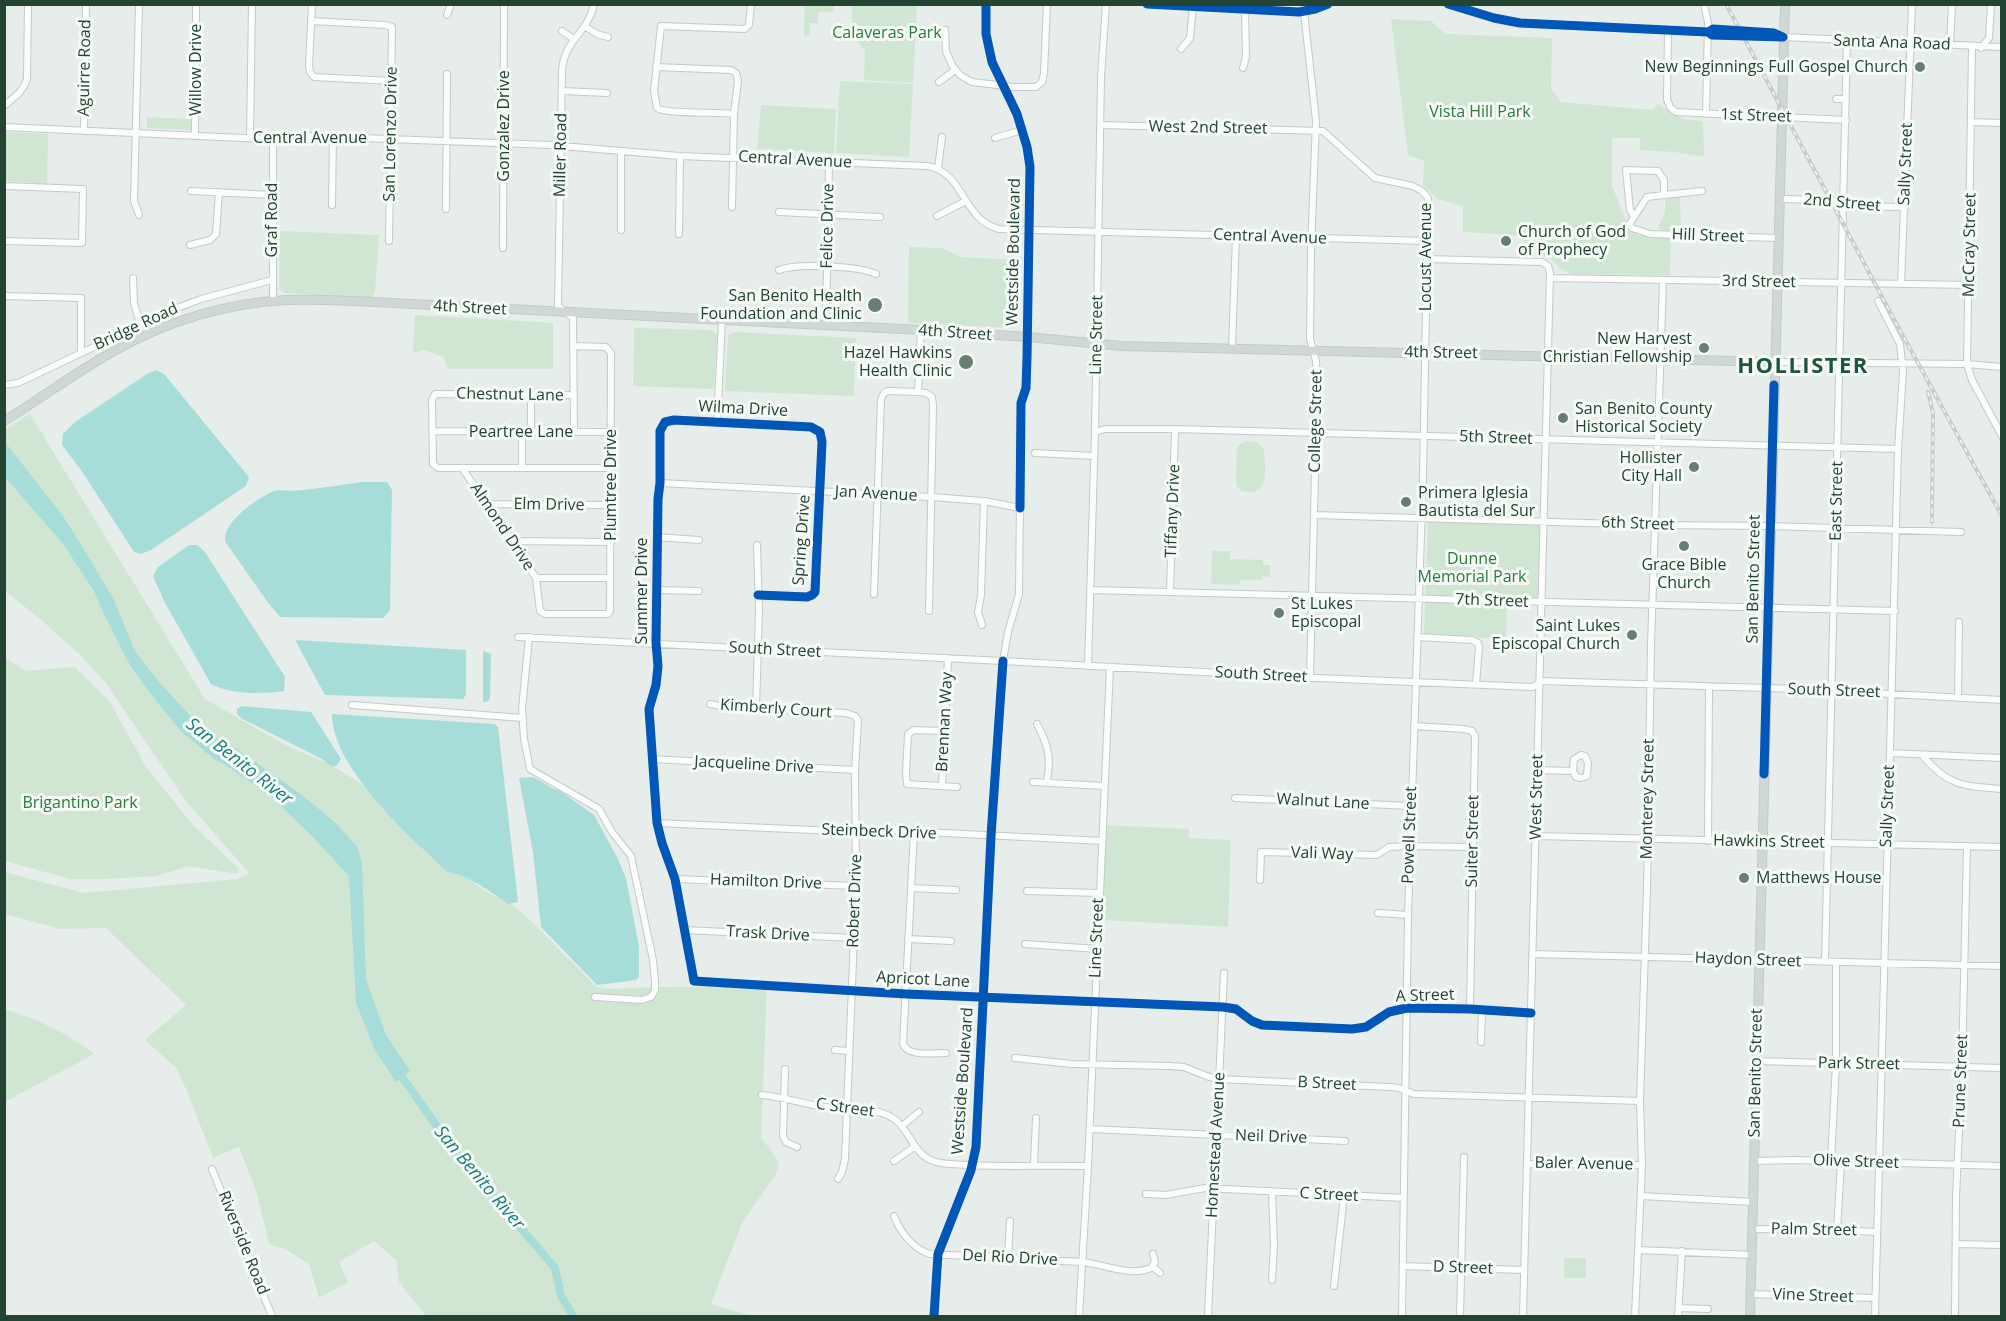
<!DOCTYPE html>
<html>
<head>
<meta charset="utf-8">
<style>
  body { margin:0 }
  #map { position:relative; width:2006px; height:1321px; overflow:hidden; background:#e7edea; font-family:"Open Sans",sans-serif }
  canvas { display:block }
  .frame { position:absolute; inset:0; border:6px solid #234333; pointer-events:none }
</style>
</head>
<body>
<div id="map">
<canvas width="2006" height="1321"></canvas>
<div class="frame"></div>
</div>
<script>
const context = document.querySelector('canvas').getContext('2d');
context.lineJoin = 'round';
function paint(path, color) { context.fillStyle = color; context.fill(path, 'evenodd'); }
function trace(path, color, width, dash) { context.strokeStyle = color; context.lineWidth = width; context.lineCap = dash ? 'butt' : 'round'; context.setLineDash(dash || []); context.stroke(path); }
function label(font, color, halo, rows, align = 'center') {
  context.font = font + ' "Open Sans",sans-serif'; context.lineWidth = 6; context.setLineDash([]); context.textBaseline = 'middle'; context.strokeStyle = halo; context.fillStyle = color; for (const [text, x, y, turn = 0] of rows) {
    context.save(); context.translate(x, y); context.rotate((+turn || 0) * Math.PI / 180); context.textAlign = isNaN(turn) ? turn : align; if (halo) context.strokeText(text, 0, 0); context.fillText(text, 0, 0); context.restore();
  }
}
paint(new Path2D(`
  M805 5H834L833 12H818V23H810V35L804 36Z
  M852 5H917L913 83 864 80 865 51 851 33Z
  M1391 19 1431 21 1445 34 1552 38 1551 89 1561 102 1652 110 1655 108 1658 104 1683 119 1703 121 1704 157 1674 152 1640 150V138H1612V186L1630 230 1637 235 1645 236 1671 238 1670 275 1571 274 1560 268 1551 259 1544 256 1515 235 1463 232V206L1437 199 1423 185 1424 161 1408 155Z
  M840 81 913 84 909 157 836 153Z
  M761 105 836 109 834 153 757 149Z
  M147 117 191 119V130L147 128Z
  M6 132 48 134 47 184 5 181Z
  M1680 196 1681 231H1663L1658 228 1665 212V197Z
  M280 231 379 235 375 293 370 299 285 293 279 289Z
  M909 247 942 248 960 257 1019 260 1018 324 1013 328 908 323Z
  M415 315 553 323V369H447L444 357 424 350 413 353Z
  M634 328 712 330 717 335 714 389 633 386Z
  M734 332 856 338 854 396 725 391 728 336Z
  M30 414 205 699 287 746 330 764 363 785 441 858 485 891 508 902 526 916 597 987 611 989 658 987 767 986 761 1137 779 1162 776 1174 742 1223 711 1304 753 1316H426L399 1282 396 1260 374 1241 339 1262 348 1282 319 1298 309 1264 285 1249 269 1244 256 1191 239 1147 213 1158 187 1091 176 1068 145 1040 186 1005 106 928 60 929 5 914 4 872 84 893 238 879 249 873 185 800 106 683 79 654 39 618 5 591V430Z
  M1247 441 1257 442 1264 449C1265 470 1271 498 1241 491L1236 485 1237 448 1241 443Z
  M1428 521 1541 524 1540 600 1507 599 1506 639 1424 635Z
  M1212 551H1230V559L1263 560V565H1270V577L1262 576V580H1241L1240 585 1211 584Z
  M4 657 26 671 75 667 110 702 146 767 193 825 239 869 237 874 189 866 156 876 105 879H70L5 861Z
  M1105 825 1189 829V838L1231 840 1228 927 1102 920Z
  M5 1009C37 1019 68 1033 94 1054L5 1102Z
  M1564 1258H1586V1278H1564Z`), '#d0e6d3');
paint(new Path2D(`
  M156 370 164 374 249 477 246 486 151 550 141 554 134 552 81 470 62 445 63 434 75 422 147 374Z
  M5 442 63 516 77 538 113 598 135 651 159 682 195 721 217 739H221L229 746 235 748 298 792 336 823 358 848 362 863 366 979 386 1035 410 1071 396 1082 375 1050 356 1003 349 876 312 836 272 797 224 764 215 760 180 730 157 702 131 667 103 612 95 593 64 545 5 477Z
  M362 482H387L392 490 390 610 383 618 280 617 269 604 226 543C219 524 259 497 274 491 279 489 286 491 292 491 316 489 339 485 362 482Z
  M189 545H197L205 552 285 677 284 691C261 694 232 695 211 684L164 601 153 576 158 567Z
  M295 640 466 650V695L463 699 325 695Z
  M483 651 491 654 490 699 487 702H483Z
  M241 706 311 712 341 759 336 766H331L322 759 241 718 237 714V709Z
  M332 714 495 724 498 727 518 902 508 904C494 894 480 884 465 877 459 874 452 874 447 871 439 866 431 856 423 849 392 820 331 759 332 714Z
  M533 777 554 789 560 791 594 815 617 857 626 878 639 947V977L636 980 597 985 541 927 533 852 519 778Z`), '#a7ddd9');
trace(new Path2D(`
  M397 1069V1074L402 1077 453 1149 555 1268 561 1296 573 1316`), '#a7ddd9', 8);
const minor = new Path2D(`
  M139 4 134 201 139 215
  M312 4 309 65 310 72 314 77 392 81
  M1147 4 1299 12 1315 9 1328 4
  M1448 4 1494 18 1520 23 1708 32 1712 35 1783 37 1774 33 1713 29 1708 32
  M1704 4 1708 23 1706 114
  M1304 12 1316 121 1311 250 1310 339 1316 361 1317 391 1310 678
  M447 15 451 4
  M311 21 385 25 392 27 389 241
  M586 27 597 34 608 37
  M945 30 946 51 952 65 960 75 972 82 1014 87H1036L1042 82 1044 73 1047 4
  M1668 30 1667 99 1670 107 1676 112 1846 120
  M562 31 574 39
  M1783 37 2002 47
  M1950 45 1952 4
  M1972 46 1967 364 1972 380 2002 436
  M1981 48 1989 38 1991 4
  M1181 49 1190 38 1193 7
  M656 67 731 70 736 73 738 81 734 114 732 207
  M1243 68 1246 57 1245 9
  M939 82 955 70
  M562 91 607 93
  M1836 99H1846
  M4 106C14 97 23 92 27 79L28 4
  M734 114C719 112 664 114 657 108L654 91 661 26 745 29 749 25 751 4
  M1972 122 2002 123
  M1101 125 1323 131 1375 178 1413 186 1422 191 1428 198 1423 476 1408 915 1402 1316
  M4 127 286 140H297L307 136 551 145 680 156 927 166C965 172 962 220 999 229L1427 241
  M84 131 86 4
  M195 136 196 4
  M250 138 252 4
  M995 138 1022 130
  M273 140V301
  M621 151V230
  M938 168 942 137
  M4 186 83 189 82 243 4 241
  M191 191 273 195
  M1664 195 1647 197 1629 225 1632 228 1650 234 1778 238
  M1780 199 1832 200 1843 206 1905 207
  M332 205 333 136
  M446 209 447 74
  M779 212 880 217
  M937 216 966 201
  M1634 216 1630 210 1626 170 1658 171 1664 180V195L1702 191
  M679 234 680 156
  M190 245 210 240 216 234 219 192
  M503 248 504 4
  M1427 259 1542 262 1548 266 1550 273 1523 1316
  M779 270C797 263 859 266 876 274
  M133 278 134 303 140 324
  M1550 278 1969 285
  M1901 284 1912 4
  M4 296 81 298V353
  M826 325 829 162
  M921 330 918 392 926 393 932 397 933 405 929 611
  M1232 349 1236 236
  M1774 362 1967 364 2002 367
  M4 385 18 383 172 310 201 299 272 280
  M574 395 435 394 432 400 433 464 438 468H610
  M717 423 722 320
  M432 431 611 432
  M531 431V395
  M574 432 573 318 558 306 562 71C564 39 588 34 594 4
  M1095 432 1105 429H1175L1898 449
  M1035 453 1094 456
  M462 468 512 541 536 578 540 611 545 614H608L610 611 611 353 606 347 573 346
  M522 468V431
  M660 483 931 497 984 501 1020 508
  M487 504 610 505
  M1314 515 1655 525 1770 526 1961 532
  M657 537 699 540
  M512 541 611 542
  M536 578H610
  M657 590 699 591
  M1090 590 1895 611
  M1170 592 1175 429
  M874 594 881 399 884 393 888 391 918 392
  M758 595 807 597 812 595 815 592 822 442 820 432 811 427 674 420 665 422 660 431V483L658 499 656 643 658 666 656 685 649 709 657 823 662 843 675 879 694 981 906 994 1223 1007 1236 1009 1252 1021 1262 1025 1352 1029 1366 1027 1389 1012 1407 1008 1470 1009 1531 1013
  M982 625 978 612 981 595 984 501
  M518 637 1003 661 1294 677 1532 687 1537 685 1540 681 1799 689 2002 700
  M529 637 522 709 524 739 530 769 599 809 612 832 631 856 653 960 655 982V990L651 997 642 1000 595 997
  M1417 637 1472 640 1478 643 1479 647 1476 684
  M1088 666 1095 432 1101 77 1106 4
  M1958 698 1959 622
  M710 704 720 706 846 713 855 716 858 720 855 770 856 886 845 1159 842 1172 838 1179
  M352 705 523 718
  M756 708 759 611 757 545
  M1037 724C1049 747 1051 757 1047 782
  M1414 726 1464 729 1472 731 1475 736 1470 1009
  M944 731 914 730 908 734 906 772 907 784 957 787
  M1890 753 2002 758
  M1581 755 1585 756 1588 763 1587 776 1581 778 1576 777 1573 771 1574 759Z
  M1922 755C1948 786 1962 786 2002 789
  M652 759 855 770
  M1537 770 1573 771
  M1033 782 1104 786
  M942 786 948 658
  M1235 798 1411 806
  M657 823 857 832 886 830 1102 841
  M914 832 903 1044C908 1057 933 1053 946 1053
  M1536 836 2002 847
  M1708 841 1709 686
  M675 879 856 886
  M1260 880 1261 852 1377 855 1389 847 1410 846 1472 847
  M911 888 956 890
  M1027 891 1099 893
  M1378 913 1408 915
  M684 930 853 938
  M908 939 951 941
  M1025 944 1098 949
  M1532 954 2002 966
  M1825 962 1847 41
  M1481 1042 1482 1011
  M835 1050 849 1051
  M1015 1058 1072 1064 1170 1066 1184 1067 1209 1077 1219 1079 1389 1087 1399 1088 1414 1094 1640 1101
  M1756 1061 2002 1068
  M785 1069 783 1136 786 1142 797 1147
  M762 1095C784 1097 804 1104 825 1107 848 1110 872 1106 893 1118 910 1129 912 1153 933 1161 944 1165 957 1164 969 1165 1009 1167 1049 1165 1088 1166
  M902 1126 919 1112
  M1090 1129 1345 1141
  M894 1161 914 1147
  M1755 1161 1795 1160 2002 1166
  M1831 1162 1836 1063V962
  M1527 1164 1642 1165
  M1034 1165 1036 1118
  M212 1169 272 1316
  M1146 1194 1166 1195 1205 1188 1404 1198
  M1641 1196 1753 1202
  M894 1216C900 1232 913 1249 930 1254L1082 1262C1104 1264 1130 1277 1151 1268L1155 1262 1153 1254
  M1752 1229 1837 1230 1876 1232
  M1837 1230 1841 1163
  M1957 1244 2002 1245
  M1639 1250 1752 1255
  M1008 1258 1010 1221
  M1403 1266 1524 1270
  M1153 1267 1160 1273
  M1272 1280 1274 1246 1272 1192
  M1334 1286 1344 1196
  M1751 1294 1875 1298
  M1679 1308 1708 1309
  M934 1316 938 1254 971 1170 976 1147 991 836 1003 661 1008 632 1019 594 1021 403 1026 388 1027 358 1030 167 1027 147 1017 114 992 62 986 34V4
  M1079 1316 1088 1166 1110 667
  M1208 1316 1224 973
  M1460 1316 1464 1157
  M1635 1316 1642 1165 1640 1101 1647 890 1651 646 1663 281
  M1678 1316 1682 1251
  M1875 1316 1898 449 1903 372 1900 344 1878 301
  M1955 1316 1956 1197 1962 1066 1967 846`);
const major = new Path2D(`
  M4 421C42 398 77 371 116 350 167 321 227 303 286 300 308 299 331 300 354 301L921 330 1028 337 1121 346 1774 362
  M1750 1316 1785 4`);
trace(minor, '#c4cac7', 8);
trace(major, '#c2ccc7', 10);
trace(minor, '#fbfcfc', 6);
trace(major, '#cfd8d4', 8);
const rail = new Path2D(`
  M1726 4 1897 325 2002 516
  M1928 392 1933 413 1932 522`);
trace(rail, '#c8cdcb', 4);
trace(rail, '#f6fbf8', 1.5, [4.5]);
trace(new Path2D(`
  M986 4V34L992 62 1017 114 1027 147 1030 167 1027 358 1026 388 1021 403 1020 508
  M1147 4 1299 12 1315 9 1328 4
  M1448 4 1494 18 1520 23 1708 32 1712 35 1783 37 1774 33 1713 29 1708 32
  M758 595 807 597 812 595 815 592 822 442 820 432 811 427 674 420 665 422 660 431V483L658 499 656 643 658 666 656 685 649 709 657 823 662 843 675 879 694 981 906 994 1223 1007 1236 1009 1252 1021 1262 1025 1352 1029 1366 1027 1389 1012 1407 1008 1470 1009 1531 1013
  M1764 774 1774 385
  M934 1316 938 1254 971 1170 976 1147 991 836 1003 661`), '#0057b8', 9);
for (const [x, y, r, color] of [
  [1920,67,6,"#687e73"],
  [1506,241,6,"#687e73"],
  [875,305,8,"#687e73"],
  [1704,348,6,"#687e73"],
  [966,362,8,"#687e73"],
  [1563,418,6,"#687e73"],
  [1694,467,6,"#687e73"],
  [1406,502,6,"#687e73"],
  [1684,546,6,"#687e73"],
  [1279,613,6,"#687e73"],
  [1632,635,6,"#687e73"],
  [1744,878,6,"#687e73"]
]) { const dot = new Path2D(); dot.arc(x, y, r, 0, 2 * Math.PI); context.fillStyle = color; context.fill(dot); trace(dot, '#f6fbf8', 2); }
label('16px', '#2a7c39', '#f6fbf8', [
  ["Calaveras Park",887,33],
  ["Vista Hill Park",1480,112],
  ["Dunne",1472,559],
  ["Memorial Park",1472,577],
  ["Brigantino Park",80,803]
]);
label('16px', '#234333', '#f6fbf8', [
  ["Santa Ana Road",1892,43,2],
  ["Aguirre Road",85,68,-89],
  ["Willow Drive",196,70,-90],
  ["1st Street",1756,116,2],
  ["Gonzalez Drive",504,126,-90],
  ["West 2nd Street",1208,128,1],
  ["San Lorenzo Drive",391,134,-89],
  ["Central Avenue",310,138],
  ["Miller Road",561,155,-89],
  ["Central Avenue",795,160,3],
  ["Sally Street",1906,164,-88],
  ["2nd Street",1842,203,5],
  ["Graf Road",272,220,-90],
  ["Felice Drive",828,226,-89],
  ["Hill Street",1708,236,2],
  ["Central Avenue",1270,237,2],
  ["McCray Street",1970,245,-89],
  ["Westside Boulevard",1014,252,-89],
  ["Locust Avenue",1426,257,-90],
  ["3rd Street",1759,282,1],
  ["4th Street",470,308,3],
  ["Bridge Road",136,327,-25],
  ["4th Street",955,333,4],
  ["Line Street",1097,335,-89],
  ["4th Street",1441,353,1],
  ["Chestnut Lane",510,395,1],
  ["Wilma Drive",743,409,3],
  ["College Street",1316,421,-89],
  ["Peartree Lane",521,432],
  ["5th Street",1496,438,2],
  ["Plumtree Drive",611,485,-90],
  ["Jan Avenue",876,494,3],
  ["East Street",1837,501,-89],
  ["Elm Drive",549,505,1],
  ["Tiffany Drive",1173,511,-88],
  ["6th Street",1638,524,2],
  ["Almond Drive",502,527,56],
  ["Spring Drive",802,540,-86],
  ["San Benito Street",1754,579,-89],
  ["Summer Drive",642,591,-90],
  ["7th Street",1492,601,2],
  ["South Street",775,650,3],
  ["South Street",1261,675,3],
  ["South Street",1834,691,2],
  ["Kimberly Court",776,709,4],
  ["Brennan Way",945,722,-87],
  ["Jacqueline Drive",754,765,3],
  ["West Street",1537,797,-89],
  ["Monterey Street",1648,799,-89],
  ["Walnut Lane",1323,802,3],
  ["Sally Street",1888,806,-88],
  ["Steinbeck Drive",879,832,2],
  ["Powell Street",1410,835,-88],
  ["Suiter Street",1473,841,-89],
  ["Hawkins Street",1769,842,1],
  ["Vali Way",1322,854,2],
  ["Hamilton Drive",766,882,2],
  ["Robert Drive",855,901,-88],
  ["Trask Drive",768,934,3],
  ["Line Street",1097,938,-88],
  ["Haydon Street",1748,960,2],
  ["Apricot Lane",923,980,3],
  ["A Street",1425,996,-2],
  ["Park Street",1859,1064,1],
  ["San Benito Street",1756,1073,-89],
  ["Westside Boulevard",963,1081,-86],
  ["Prune Street",1961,1081,-88],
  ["B Street",1327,1084,3],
  ["C Street",845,1108,8],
  ["Neil Drive",1271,1137,2],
  ["Homestead Avenue",1216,1145,-87],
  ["Olive Street",1856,1162,2],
  ["Baler Avenue",1584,1164,1],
  ["C Street",1329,1195,3],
  ["Palm Street",1814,1230,1],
  ["Riverside Road",243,1243,68],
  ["Del Rio Drive",1010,1258,3],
  ["D Street",1463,1268,2],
  ["Vine Street",1813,1296,2]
]);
label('16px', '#234333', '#f6fbf8', [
  ["New Beginnings Full Gospel Church",1908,67],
  ["Church of God",1518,232,"left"],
  ["of Prophecy",1518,250,"left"],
  ["San Benito Health",862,296],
  ["Foundation and Clinic",862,314],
  ["New Harvest",1692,339],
  ["Christian Fellowship",1692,357],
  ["Hazel Hawkins",952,353],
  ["Health Clinic",952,371],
  ["San Benito County",1575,409,"left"],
  ["Historical Society",1575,427,"left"],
  ["Hollister",1682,458],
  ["City Hall",1682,476],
  ["Primera Iglesia",1418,493,"left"],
  ["Bautista del Sur",1418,511,"left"],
  ["Grace Bible",1684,565,"center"],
  ["Church",1684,583,"center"],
  ["St Lukes",1291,604,"left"],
  ["Episcopal",1291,622,"left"],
  ["Saint Lukes",1620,626],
  ["Episcopal Church",1620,644],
  ["Matthews House",1756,878,"left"]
], 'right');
label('italic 18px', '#197d79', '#f6fbf8', [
  ["San Benito River",239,762,38],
  ["San Benito River",479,1178,50]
]);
context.letterSpacing = '1.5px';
label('bold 22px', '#1d563c', '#f6fbf8', [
  ["HOLLISTER",1803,367]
]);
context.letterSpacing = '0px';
</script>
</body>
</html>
